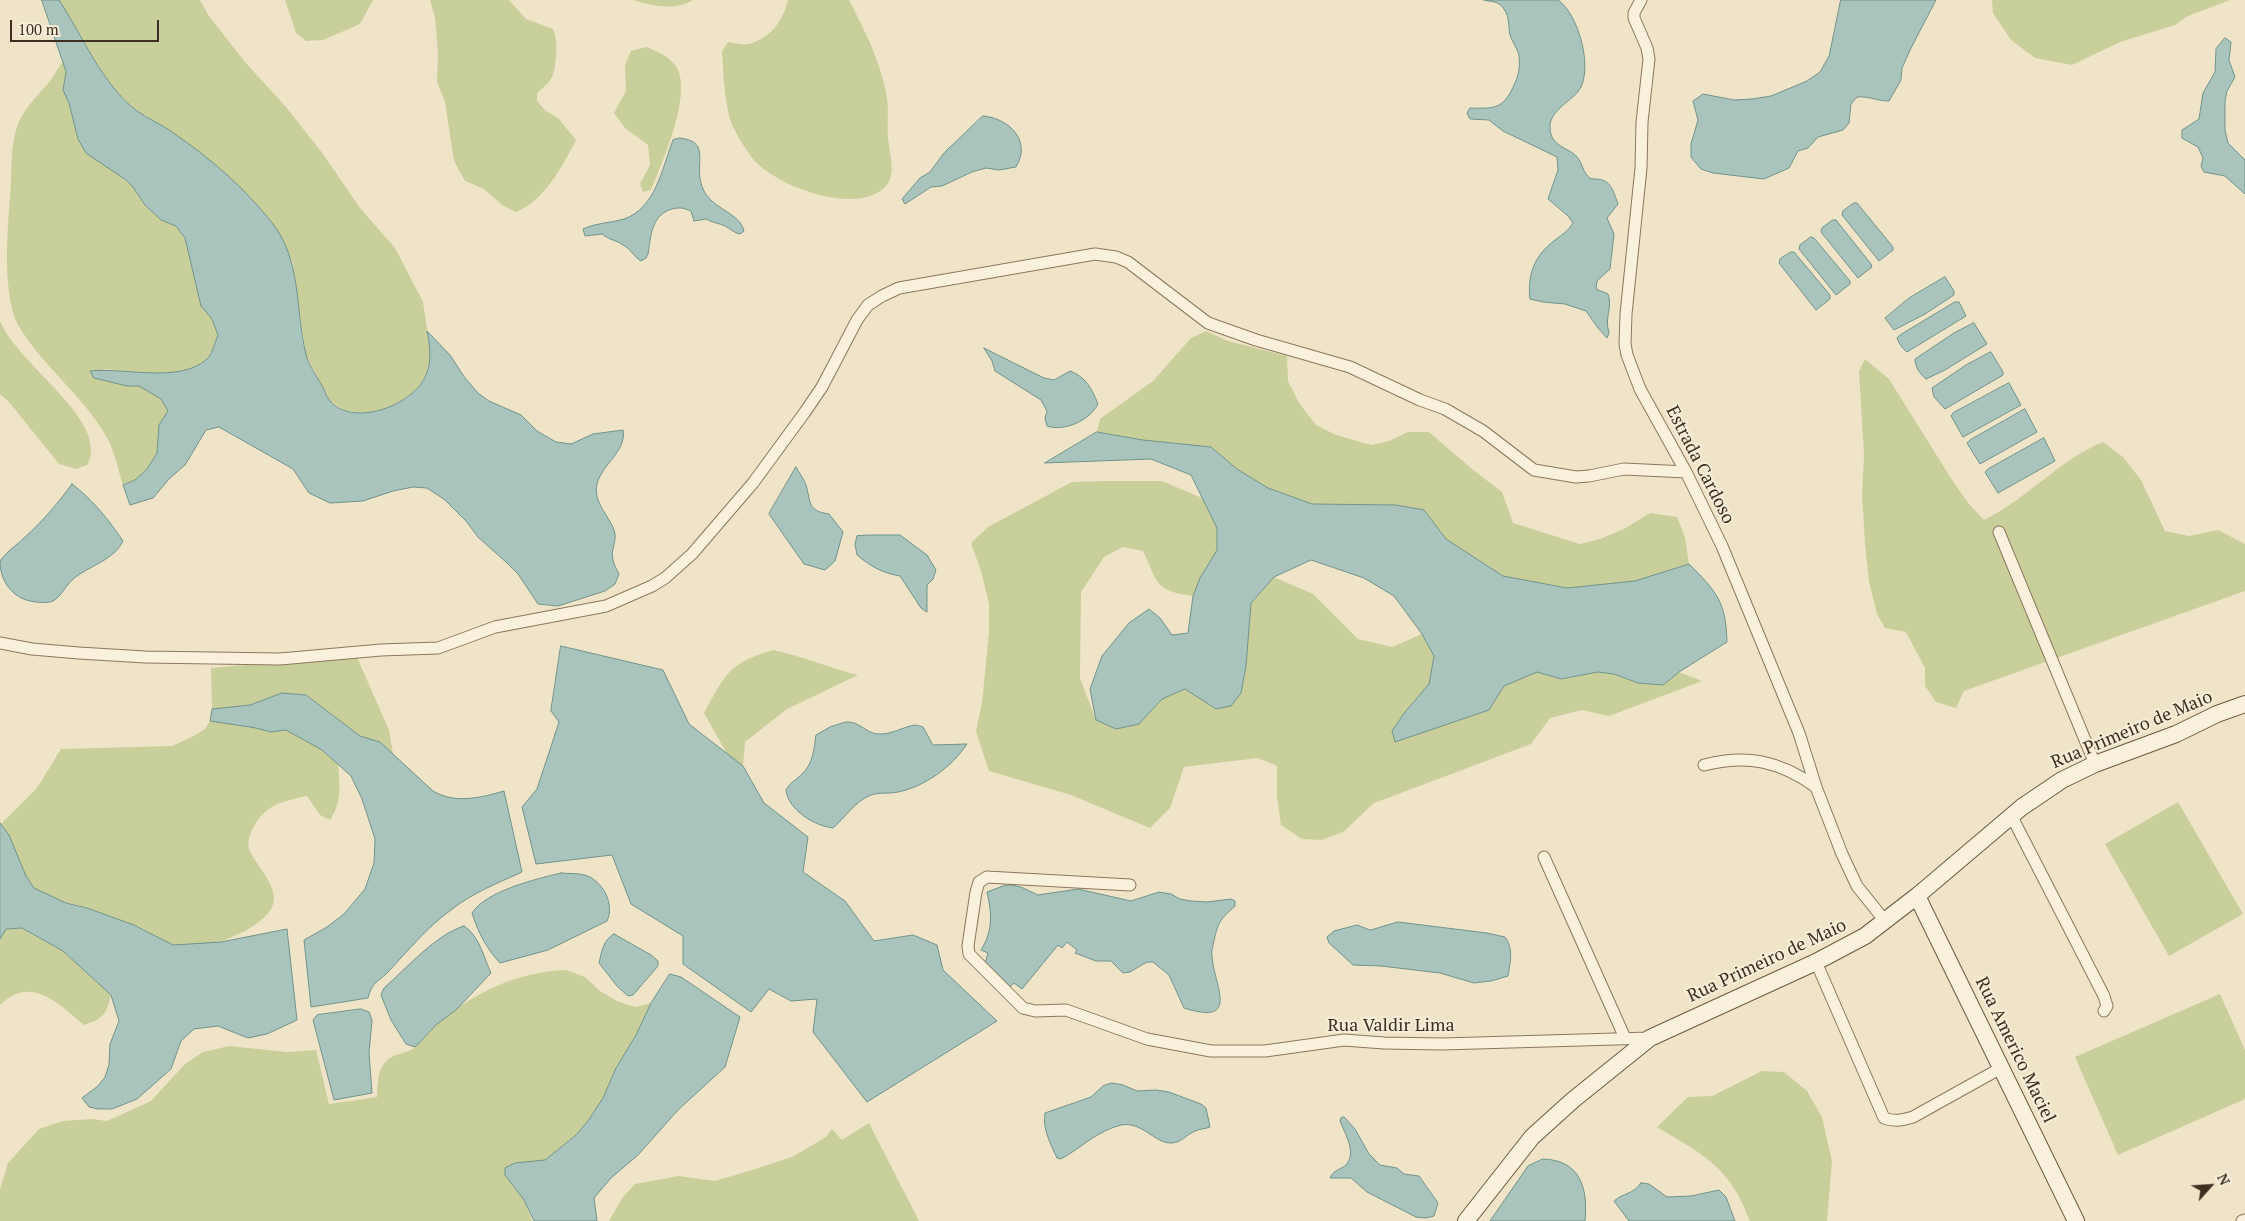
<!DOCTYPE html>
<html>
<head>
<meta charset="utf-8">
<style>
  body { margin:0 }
  #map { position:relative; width:2245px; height:1221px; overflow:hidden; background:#f0e4c8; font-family:"PT Serif",serif }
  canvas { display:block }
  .north { position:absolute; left:2185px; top:1161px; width:50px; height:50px; -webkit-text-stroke:4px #f7eed8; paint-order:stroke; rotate:64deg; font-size:14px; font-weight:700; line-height:20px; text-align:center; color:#3d2e20 }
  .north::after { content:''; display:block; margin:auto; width:18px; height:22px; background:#3d2e20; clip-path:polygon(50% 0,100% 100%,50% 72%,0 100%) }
  .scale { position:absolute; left:10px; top:20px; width:149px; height:22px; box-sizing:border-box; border:2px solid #3d2e20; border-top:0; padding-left:6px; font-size:15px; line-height:18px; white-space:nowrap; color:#3d2e20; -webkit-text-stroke:4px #f7eed8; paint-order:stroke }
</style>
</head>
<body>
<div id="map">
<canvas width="2245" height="1221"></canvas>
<div class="north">N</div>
<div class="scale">100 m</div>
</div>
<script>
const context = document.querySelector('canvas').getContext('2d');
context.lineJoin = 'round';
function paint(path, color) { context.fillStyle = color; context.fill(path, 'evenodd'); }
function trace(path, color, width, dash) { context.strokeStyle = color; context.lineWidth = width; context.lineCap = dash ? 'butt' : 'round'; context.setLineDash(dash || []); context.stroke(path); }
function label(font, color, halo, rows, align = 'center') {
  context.font = font + ' "PT Serif",serif'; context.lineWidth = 4; context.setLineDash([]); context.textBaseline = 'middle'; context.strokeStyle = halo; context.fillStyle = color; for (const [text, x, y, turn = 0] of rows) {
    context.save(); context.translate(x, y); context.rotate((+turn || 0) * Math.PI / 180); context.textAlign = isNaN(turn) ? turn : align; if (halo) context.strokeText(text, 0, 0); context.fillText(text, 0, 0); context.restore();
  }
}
paint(new Path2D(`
  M59 0H200L209 16 245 62 286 107 323 154 360 208 395 248 423 302 431 354 426 376 410 398 387 409 363 413 344 410 330 401 306 355 292 260 172 132 137 111 109 84Z
  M285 0H373L360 24 323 40 306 41 296 33Z
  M430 0H509L526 19 553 29C557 39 557 45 556 56 554 76 554 79 537 93V101L546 111 558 118 576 140C562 167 545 200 516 212L502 205 484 189 465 181 454 161 445 102 437 82 438 52 435 18Z
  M633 0H693C674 11 653 6 633 0Z
  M788 0H849C865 31 882 64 887 99 889 112 887 125 888 137 889 153 898 176 884 188 854 215 779 187 755 161 749 155 734 131 731 122 725 105 723 70 722 51L728 42C734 43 742 45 748 44 770 39 783 21 788 0Z
  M1992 0H2230L2188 16 2175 25 2120 42 2072 65 2035 58 2011 40 1993 13Z
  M646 47C657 51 671 57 677 68 692 96 662 163 651 190L643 192 640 184 650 165 648 145 625 128 614 113 626 91 625 65 631 51Z
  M63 62 66 73 63 90 69 103 78 139 133 187 145 205 161 220 176 226 185 238 201 306 212 319 218 335C215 342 212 355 206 360 182 381 133 372 104 369L94 378 127 386H139L161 399 168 411 159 425 157 453 147 469 135 480 123 485C118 470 115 452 107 438 84 396 43 367 18 325 0 288 9 220 11 179 12 161 11 144 17 127 23 108 38 96 50 81 55 75 57 68 63 62Z
  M0 321C16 361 93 410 91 451 91 455 89 461 87 465L76 469 59 464 9 402 0 394Z
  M1206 331 1228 341 1287 356 1288 381 1299 403 1316 425 1336 435 1371 445 1389 441 1408 432H1429L1472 469 1502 492 1513 523 1580 544 1600 539 1624 529 1650 513 1677 517 1685 537 1689 564 1635 581 1567 588 1503 576 1446 539 1424 510 1396 505 1312 504 1268 488 1237 469 1211 447 1143 440 1097 432 1100 419 1153 381 1191 338Z
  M1865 359 1889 379 1954 483 1969 504 1984 520C2027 499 2059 460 2103 442L2123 457 2141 480 2165 531 2189 536 2218 530 2245 544V591L1964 691 1956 708 1936 702 1925 686V668L1906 632 1885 628 1877 614 1869 582 1865 543 1862 494 1864 455 1859 371Z
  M1107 481H1162L1202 498 1217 528V550L1200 578 1193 596C1155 591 1158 583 1143 551L1123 547 1104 557 1081 592 1080 678 1096 720 1116 729 1139 724 1162 699 1185 689 1216 709 1241 693 1246 666 1251 603 1274 577 1313 594 1358 639 1392 647 1422 634 1434 656 1429 684 1405 712 1392 731 1459 720 1488 710 1504 686 1537 672 1561 679 1598 672 1614 674 1638 683 1663 685 1679 672 1702 681 1609 716 1582 710 1550 718 1531 744 1374 803 1343 832 1321 840 1302 839 1281 825 1277 796V766L1258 758 1184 767 1170 808 1150 828 1071 795 989 771 976 731 982 703 989 632V604L981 571 971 543 988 527 1072 482Z
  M773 650C803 656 829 668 858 675L787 709 745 742 743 766 727 754 704 713C725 675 728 663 773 650Z
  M356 655 389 730 393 754 380 742 360 736 306 695 282 693 250 705 212 709 211 668Z
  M210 721 256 728 271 732 286 730 322 750 338 764C340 785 342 802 330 820L320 815 307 796C281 802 265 804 252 830 249 835 247 846 250 851 258 869 285 892 269 912 252 934 201 953 173 945 163 942 153 934 143 929 125 921 105 914 87 908 70 902 48 901 34 888 20 875 14 842 1 824L37 788 61 749 172 746 192 737 205 729Z
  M2178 802 2243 914 2169 956 2105 844Z
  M21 928 63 951 111 994C107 1014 103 1019 84 1025 59 1004 31 974 0 1005V939L6 929Z
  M566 970 585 977 600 991 619 1002 635 1007 651 1003 636 1035 616 1068 603 1098 588 1121 575 1136 545 1160 515 1163 505 1175 524 1200 532 1221H0V1190L8 1163 39 1129 63 1121 92 1119 107 1121 151 1101 185 1064 203 1052 229 1046 287 1052 316 1050 329 1104 377 1097C378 1080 377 1062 396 1055 403 1053 408 1052 414 1048 422 1040 429 1030 438 1023 475 992 517 972 566 970Z
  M2220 994 2245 1050V1099L2118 1155 2075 1057Z
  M1762 1071 1784 1072 1807 1091 1822 1117 1832 1161 1827 1221H1750C1729 1166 1705 1156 1657 1127L1688 1097 1712 1096Z
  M869 1123 919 1221H609L623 1197 635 1184 679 1176 715 1181 752 1170 792 1157 826 1137 832 1129 842 1140Z`), '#c9cf9b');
const water = new Path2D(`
  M42 0H59C84 38 101 83 137 111 148 119 161 124 172 132 210 158 244 187 273 224 302 262 295 310 306 354 308 364 316 375 321 384 324 389 326 396 330 401 354 428 414 405 426 375 432 361 430 346 427 331L450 355 465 378 478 393 489 401 521 415 537 431 556 442 571 444 593 434 623 430C627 451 602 464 597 484 593 502 608 514 614 530 618 541 610 550 613 560 614 565 617 570 619 574L615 584 605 591 558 606 538 604 518 574 507 563 478 537 466 521 445 500 427 488 413 487 393 491 363 501 330 503 309 493 293 469 219 427 206 430 185 465 169 479 153 498 130 505 123 485 135 480 147 469 157 453 159 425 168 411 161 399 139 386H127L94 378 90 371C123 367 180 384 207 359 212 355 215 342 218 335L212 319 201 306 185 238 176 226 161 220 145 205 133 187 126 180 86 153 78 139 69 103 63 90 66 72Z
  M1484 0H1558C1578 14 1592 64 1581 87 1574 101 1549 109 1550 128 1551 148 1569 147 1577 157 1584 165 1581 171 1591 179 1610 178 1612 187 1618 204L1607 218 1614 234 1610 269 1597 281 1596 289 1608 294C1613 307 1604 317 1609 333L1607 338 1598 328 1586 311 1565 304 1543 302 1530 299C1527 274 1535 255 1555 240 1563 234 1568 231 1573 223L1568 216 1548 199 1558 170 1557 157 1503 131 1489 120 1470 119 1467 113 1470 108C1497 109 1504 108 1515 83 1519 74 1520 66 1519 56 1518 49 1512 42 1510 35 1508 26 1510 18 1504 9 1499 1 1492 2 1484 0Z
  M1841 0H1936L1910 50 1902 68 1901 80 1889 101C1877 101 1869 96 1857 97L1851 104 1849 123 1843 130 1818 137 1808 148 1798 151 1789 168 1764 179 1713 173 1701 169 1691 157V144L1698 120 1693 101 1703 94 1734 100 1752 99 1771 96 1807 81 1820 72 1829 56Z
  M2225 38 2231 42 2229 60 2235 77 2227 91 2225 101V130L2228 143 2245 160V194L2225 176 2204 172 2201 166 2203 158 2198 147 2182 138V130L2199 119 2203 93 2215 72 2216 49Z
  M983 116C1009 118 1032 141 1016 167L999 170 986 168 972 172 942 186 931 187 905 204 902 199 920 178 930 172 944 153Z
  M680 138C714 142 691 166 704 191 713 209 740 213 744 231L740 234C734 233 731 229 725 226 719 223 713 223 706 219L694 221 691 211C684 208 679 207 672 209 651 215 651 236 648 254L646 258 641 261C634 257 631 249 623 245 616 240 609 240 602 234L585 236 583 229C596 223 610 223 624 219 656 208 662 168 673 140Z
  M1854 203H1857L1893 247V250L1879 261 1842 215 1843 211Z
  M1833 220H1836L1871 264 1872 267 1858 278 1821 232 1822 228Z
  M1811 237 1814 238 1850 281V284L1836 295 1799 249 1800 245Z
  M1791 252H1794L1830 295V299L1816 310 1779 263 1780 259Z
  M1945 277 1954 291V295L1925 314 1894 330 1885 318 1909 298Z
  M1955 302H1959L1966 316 1907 352C1902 348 1899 344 1897 338L1900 335Z
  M1974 323 1987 344 1945 370 1926 379C1920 374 1915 367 1915 359L1954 333Z
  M984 348 1044 378 1054 380 1070 371C1086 377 1092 389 1098 404 1090 420 1065 432 1047 426L1045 418 1047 411 1041 400 995 371 992 361Z
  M1991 352 2003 372V375L1945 409 1934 397 1932 388 1966 365Z
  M2009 383 2021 405 1963 437 1951 416 1953 413Z
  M2025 409 2037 432 1980 464 1967 443 1970 440Z
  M1097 432 1143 440 1211 447 1237 469 1268 488 1312 504 1396 505 1424 510 1446 539 1503 576 1567 588 1635 581 1689 564C1717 592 1726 602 1727 642L1679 672 1663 685 1638 683 1614 674 1598 672 1561 679 1537 672 1504 686 1489 710 1395 742 1392 731 1405 712 1429 684 1434 656 1422 634 1394 596 1364 578 1311 560 1274 577 1251 603 1246 666 1241 693 1231 706 1216 709 1185 689 1162 699 1139 724 1116 729 1096 720 1090 689 1102 656 1129 623 1149 609 1160 618 1172 635 1188 633 1193 596 1200 578 1217 550V528L1191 475 1151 459 1045 463Z
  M2044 438 2055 461 1998 493 1985 472 1988 469Z
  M796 467C799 473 804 479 806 485 811 502 807 511 829 514L843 532 835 561 825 570 804 564 769 514Z
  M72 484C93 500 108 519 123 541 115 558 95 564 80 574 67 582 65 591 56 599 51 603 44 603 37 602 15 601 0 583 0 561 9 549 15 547 25 537 43 521 58 503 72 484Z
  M870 535H900L927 555 936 570 933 579 927 585V612L921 608 900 576C882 573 870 566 857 555L855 544 857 536Z
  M561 646 663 670 689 724 743 766 764 803 808 837 803 872 845 901 874 941 913 935 937 945 943 970 997 1021 867 1102 813 1032 817 999 791 1001 769 989 751 1012 683 964V936L631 904 612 855 536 864 522 807 537 789 559 722 551 711Z
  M282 693 306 695 360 736 380 742 433 791C455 804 480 798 504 791L522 872C498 883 472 893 451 910 427 927 408 951 388 972 377 983 372 982 368 998L311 1007 304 940 327 927 344 914 365 889 374 863 375 839 362 799 351 776 322 750 286 730 271 732 256 728 210 721 212 709 250 705Z
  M846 722C860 721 865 733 878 734 892 735 904 726 916 725L923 727 933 745 967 744C952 767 924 787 898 792 889 794 880 792 871 795 855 801 845 818 833 828 815 826 788 810 786 790 791 781 797 780 803 773 813 763 814 749 816 735L830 727Z
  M0 823 9 835 26 876 34 888 66 903 87 908 134 925 173 945 221 942 287 929 297 1020 267 1034 248 1038 218 1026 194 1029 181 1041 171 1069 137 1099 112 1109H98L89 1107 82 1098 98 1086 105 1077 109 1065 110 1044 119 1021 111 995 63 951 22 928 6 929 0 939Z
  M561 873C569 874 578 873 585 875 603 881 615 904 607 921L548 950 500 963C486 948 478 932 472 913 486 891 536 879 561 873Z
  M1011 885 1021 887 1038 895 1078 889 1131 901 1159 892 1171 894 1180 899 1191 901 1207 902 1231 899 1235 901V906C1221 919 1218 921 1214 941 1213 946 1211 951 1212 956 1214 986 1241 1026 1184 1008L1169 975 1153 962H1147L1130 972 1123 973 1111 961H1096L1075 953 1077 950 1067 942 1062 948 1058 945 1022 989 1014 983 1010 987 994 975 985 963 988 953 981 950C993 931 992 914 987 892L1003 886Z
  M1398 922 1487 933 1505 937C1514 949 1510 963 1508 976L1491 981 1474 983 1440 973 1381 966 1353 965 1329 943 1327 937 1334 931 1357 925 1370 930Z
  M464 926C479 935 484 958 491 973L457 1009 437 1024 415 1047 406 1044 391 1020 381 995 384 988C407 968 435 935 464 926Z
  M614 934 651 955 658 961V966L633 995 628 996 617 986 599 963C602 951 603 940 614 934Z
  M670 974 681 977 740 1017 725 1067 678 1110 638 1155 611 1178 594 1198 597 1221H534L524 1200 505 1175V1168L515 1163 545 1160 575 1136 588 1121 603 1098 616 1068 636 1035 651 1003Z
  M361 1009 369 1012 372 1020 369 1053 372 1093 334 1100 313 1020 317 1015Z
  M1112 1083 1123 1085 1137 1091 1156 1090 1169 1092 1201 1104 1206 1108 1210 1127C1205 1129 1199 1129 1195 1131 1186 1135 1181 1143 1171 1143 1154 1143 1142 1121 1121 1125 1097 1131 1081 1148 1061 1159L1057 1158C1051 1145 1042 1128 1045 1113L1091 1097 1103 1086Z
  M1344 1117 1355 1129 1369 1154 1380 1165 1397 1168 1404 1174 1419 1176 1438 1203 1434 1216 1426 1218 1416 1217 1367 1192 1351 1178H1330C1333 1170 1340 1170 1346 1165 1357 1152 1345 1134 1340 1121L1341 1118Z
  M1543 1159C1581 1160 1588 1189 1585 1221H1490L1528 1166Z
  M1641 1183 1649 1184 1667 1197 1691 1196 1719 1190 1726 1197 1735 1221H1629L1614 1201C1623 1193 1634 1194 1641 1183Z`);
paint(water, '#a9c4bc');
trace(water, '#6f938a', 1);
const street = new Path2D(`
  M1641 0 1634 13V18L1647 48 1649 59 1642 122 1641 168 1626 314 1625 344 1627 355 1640 389 1686 472 1722 546 1799 733 1816 787 1842 854 1857 886 1885 921
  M1999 532 2095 764
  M0 643 32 649 79 653 145 657 280 659 381 650 438 648 495 627 606 606 652 586 665 578 692 554 753 483 805 412 822 387 857 320 868 305 882 296 899 288 1095 254 1116 257 1128 262 1208 323 1256 340 1350 367 1420 400 1445 409 1483 431 1534 470 1576 477 1589 476 1624 469 1686 472
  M1704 765C1747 754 1780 761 1816 787
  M2011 815 2104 996 2107 1006 2104 1011
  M1544 857 1625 1038
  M1130 885 987 877 979 882 976 892 968 946 969 954 1023 1008 1035 1011 1066 1010 1147 1039 1211 1051H1265L1344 1040 1384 1043 1442 1044 1650 1038
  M1816 962 1884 1118C1895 1122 1903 1120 1913 1117L2001 1068
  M2242 1221 2245 1220`);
const secondary = new Path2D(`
  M1917 896 2076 1221
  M1466 1221 1532 1137 1573 1100 1650 1038 1816 962 1865 936 1917 896 2022 807 2062 780 2095 764 2176 734 2217 714 2245 704`);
trace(street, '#8d765c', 13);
trace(secondary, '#6f573f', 18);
trace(street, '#faf1dc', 11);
trace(secondary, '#faf1dc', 16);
label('18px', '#3d2e20', '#f7eed8', [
  ["Estrada Cardoso",1700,465,63],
  ["Rua Primeiro de Maio",2132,730,-23],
  ["Rua Primeiro de Maio",1767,961,-25],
  ["Rua Valdir Lima",1391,1026],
  ["Rua Americo Maciel",2015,1050,64]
]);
</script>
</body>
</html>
